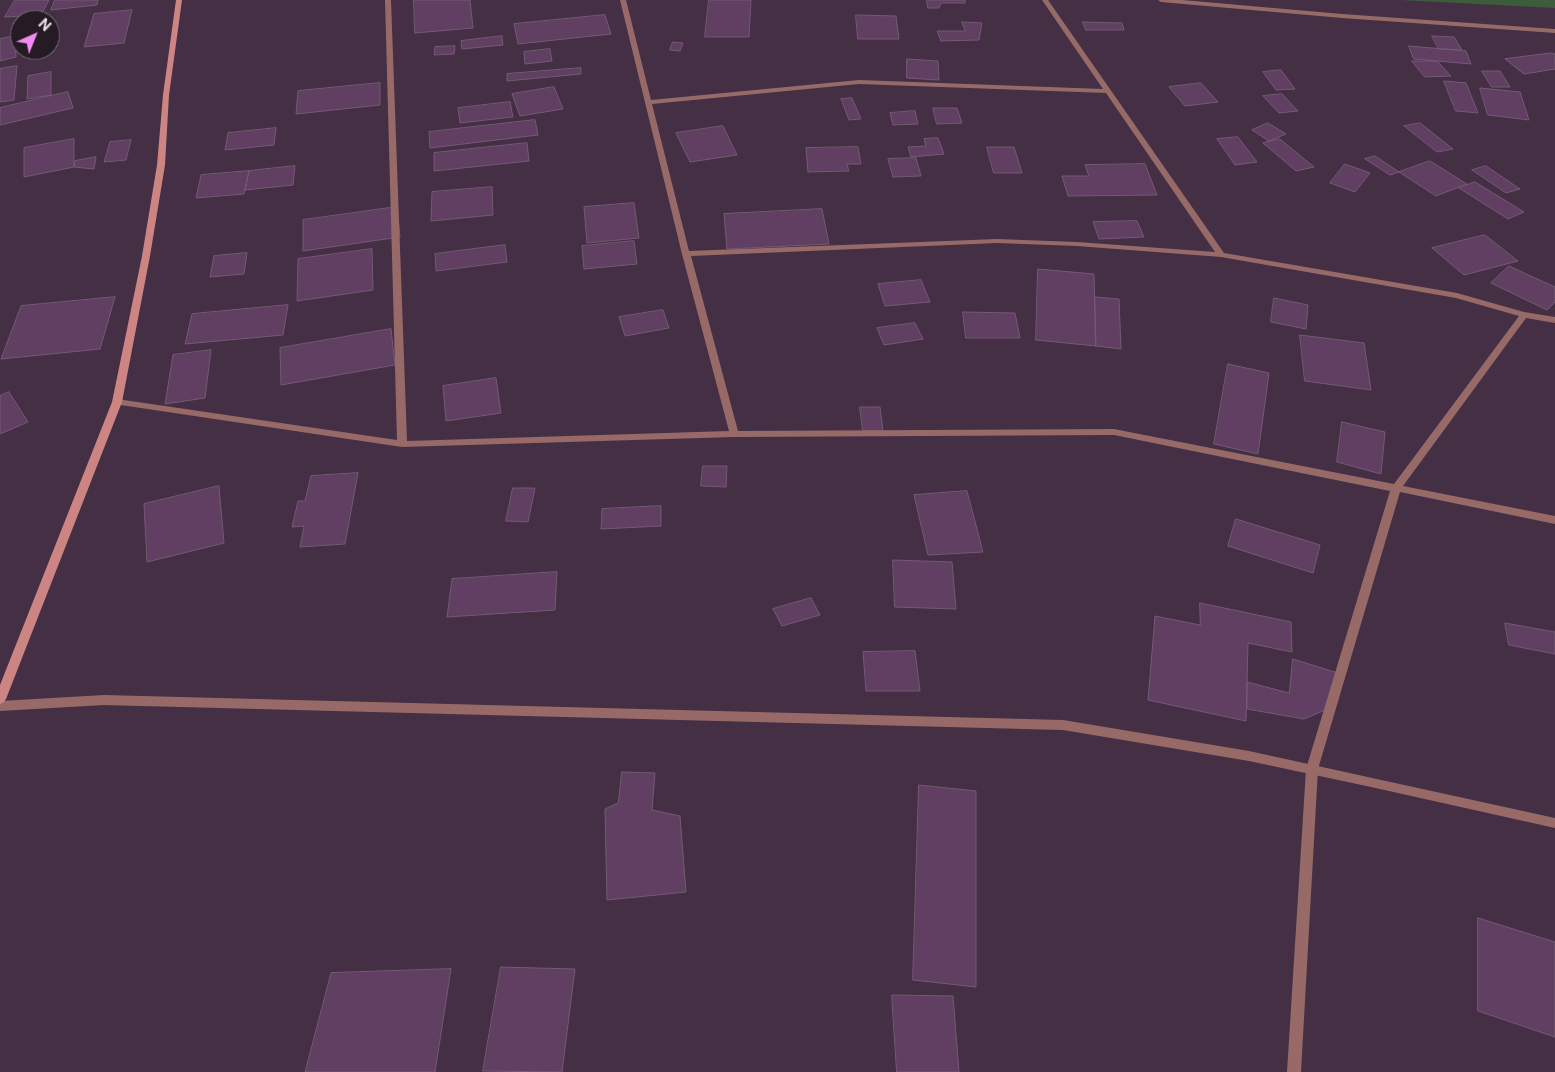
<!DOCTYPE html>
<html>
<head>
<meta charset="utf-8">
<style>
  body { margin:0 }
  #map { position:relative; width:1555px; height:1072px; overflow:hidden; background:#442f45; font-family:"Public Sans",sans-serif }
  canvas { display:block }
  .north { position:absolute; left:10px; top:10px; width:50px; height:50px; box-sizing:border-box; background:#241b25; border:1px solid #756a75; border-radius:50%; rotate:44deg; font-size:14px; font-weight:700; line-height:20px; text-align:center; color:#eee0ee }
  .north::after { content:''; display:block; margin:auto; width:18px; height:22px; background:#f38af2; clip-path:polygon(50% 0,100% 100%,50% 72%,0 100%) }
</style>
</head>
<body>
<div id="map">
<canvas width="1555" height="1072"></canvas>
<div class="north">N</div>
</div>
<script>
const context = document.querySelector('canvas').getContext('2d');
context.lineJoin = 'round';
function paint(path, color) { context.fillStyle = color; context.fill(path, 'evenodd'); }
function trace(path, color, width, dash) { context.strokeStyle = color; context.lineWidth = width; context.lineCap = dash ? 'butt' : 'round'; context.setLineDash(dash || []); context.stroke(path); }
paint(new Path2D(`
  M1400 0H1555V8Z`), '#3c5c3c');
const building = new Path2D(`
  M15 0H49L41 15 5 17Z
  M55 0H98L97 5 51 10Z
  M414 0H470L473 28 415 33Z
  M709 0H751L749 37H705Z
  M927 0H965V3H941L939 8H928Z
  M132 10 124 43 84 47 94 14Z
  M605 15 611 34 518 44 514 24Z
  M856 15 896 16 899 39H858Z
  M962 22 982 23 979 40 941 41 937 31H965Z
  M1083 22 1122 23 1124 30H1086Z
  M15 36 16 57 0 61V39Z
  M502 36 503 45 462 49 461 41Z
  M1432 36 1454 37 1462 50 1439 49Z
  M673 42 683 43 680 51 670 50Z
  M455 46 454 54 434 55 435 47Z
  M1409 46 1466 51 1471 64 1414 59Z
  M550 49 552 61 525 64 524 52Z
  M1552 53 1555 54V69L1524 74 1505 59Z
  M907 59 938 61 939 80 907 78Z
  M1412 61H1437L1451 76 1425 77Z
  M17 66 14 100 0 102V69Z
  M581 68V74L507 81V74Z
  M1281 70 1295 89 1276 90 1263 72Z
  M1482 71H1500L1510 87H1492Z
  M51 72V95L27 99 28 76Z
  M1444 81 1466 83 1478 113 1456 111Z
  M380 83V105L296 114 298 91Z
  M1201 83 1218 102 1185 106 1169 87Z
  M554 87 563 109 520 116 512 94Z
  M1480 88 1520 92 1529 120 1488 115Z
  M68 92 73 108 0 125V108Z
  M1282 94 1298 111 1279 113 1263 96Z
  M852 98 861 119 849 120 841 99Z
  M510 102 513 117 460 123 458 108Z
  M933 108H957L962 123 937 124Z
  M915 111 918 124 893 125 890 113Z
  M535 120 538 135 430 148 429 132Z
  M1268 123 1286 134 1269 141 1252 130Z
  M1420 123 1453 149 1437 152 1404 126Z
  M723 126 737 155 690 162 676 133Z
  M276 128 274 145 225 150 228 133Z
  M1238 137 1257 162 1235 165 1217 139Z
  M938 138 944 154 911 157 908 147 926 146 924 139Z
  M74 139V167L24 177V148Z
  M1280 139 1314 167 1296 171 1263 143Z
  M131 140 126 160 104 162 110 142Z
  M527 143 529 161 434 171V153Z
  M858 147 861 164H847L849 171 808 172 806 148Z
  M987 147H1014L1022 173H994Z
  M1375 156 1399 172 1390 175 1365 159Z
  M96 157 94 169 74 167 75 161Z
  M916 158 921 176 893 177 888 159Z
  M1430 161 1467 184 1436 196 1399 172Z
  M1145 164 1157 195 1068 196 1062 176H1089L1085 165Z
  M1345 164 1370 173 1355 192 1330 183Z
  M295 166 293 185 245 190 249 171Z
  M1486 166 1520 189 1506 193 1472 170Z
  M249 171 244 194 196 198 201 175Z
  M1475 182 1524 212 1508 219 1459 188Z
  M492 187 493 215 431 221 432 192Z
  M634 203 639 238 587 243 584 207Z
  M397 207 400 237 303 251V220Z
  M822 209 829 244 727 249 724 214Z
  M1137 221 1144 237 1099 239 1093 222Z
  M1485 235 1518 261 1464 275 1432 248Z
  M634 241 637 264 584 269 582 246Z
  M505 245 507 262 436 271 435 254Z
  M372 249 373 290 297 301 298 259Z
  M247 253 244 274 210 277 214 256Z
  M1509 266 1555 287V302L1547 310 1491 283Z
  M1038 269 1094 274 1096 346 1036 340Z
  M921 280 930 302 885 306 878 284Z
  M115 297 100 349 1 359 21 306Z
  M1095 297 1119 299 1121 349 1096 346Z
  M1274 298 1308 305 1306 329 1271 322Z
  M288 305 283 335 185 344 192 314Z
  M663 310 669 328 625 336 619 317Z
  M963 312 1015 313 1020 338H966Z
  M915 323 923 339 884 345 877 328Z
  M391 329 395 365 281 385 280 348Z
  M1300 335 1364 343 1371 390 1305 381Z
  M211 350 205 398 165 404 173 355Z
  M1228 364 1269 373 1258 454 1214 444Z
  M496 378 501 413 446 421 443 386Z
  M9 392 28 422 0 434V396Z
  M860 407H880L883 431H863Z
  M1342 422 1385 432 1381 474 1337 462Z
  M703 466H727L726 487 701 486Z
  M358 473 345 544 300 547 304 526 292 527 298 501H305L311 476Z
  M219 486 224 543 147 562 144 504Z
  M513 488H535L528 522 506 521Z
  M967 491 983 552 928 555 914 495Z
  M661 506V526L601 529 602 509Z
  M1236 519 1320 545 1313 573 1228 546Z
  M893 560 952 562 956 609 895 607Z
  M557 572 555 610 447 617 452 579Z
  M811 598 820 615 782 626 773 609Z
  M1200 603 1291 622 1292 652 1248 643 1246 721 1148 700 1155 616 1200 625Z
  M1505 623 1555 632V654L1509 645Z
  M915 651 920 691H866L863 652Z
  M1293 659 1338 673 1330 708 1304 719 1247 709V682L1289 693Z
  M622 772 655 773 652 810 680 816 686 892 607 900 605 809 618 803Z
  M919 785 976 791V987L913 980Z
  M1478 918 1555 942V1037L1478 1011Z
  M501 967 575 969 562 1072 483 1071Z
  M451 969 435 1072H305L331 973Z
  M892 995 953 996 959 1072H897Z`);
paint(building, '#603f62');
trace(building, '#725b73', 1);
paint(new Path2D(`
  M385 0H391L407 441 729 431 682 254 620 0H626L651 100 859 80 1103 89 1042 0H1048L1224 253 1457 293 1524 312 1555 317V323L1526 318 1403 486 1555 516V524L1400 492 1318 769 1301 1072H1287L1306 769 1390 491 1114 435 734 437 402 447 114 404 112 402 117 399 397 440ZM859 84 1106 93 1215 252 1077 242 997 239 689 251 652 104ZM997 243 1077 246 1221 257 1456 298 1519 316 1394 484 1114 429 738 431 691 256Z
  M1158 0H1182L1342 14 1555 29V33L1342 18 1161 2Z`), '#976a68');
paint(new Path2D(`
  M104 695 1063 720 1249 751 1555 818V828L1371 787 1249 761 1063 730 104 705 0 711V701Z`), '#976a68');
paint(new Path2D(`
  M176 0H182L169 95 165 165 150 256 122 402 6 699 4 702 0 704V685L112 402 142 256 157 165 163 95Z`), '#cc8583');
</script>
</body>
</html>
